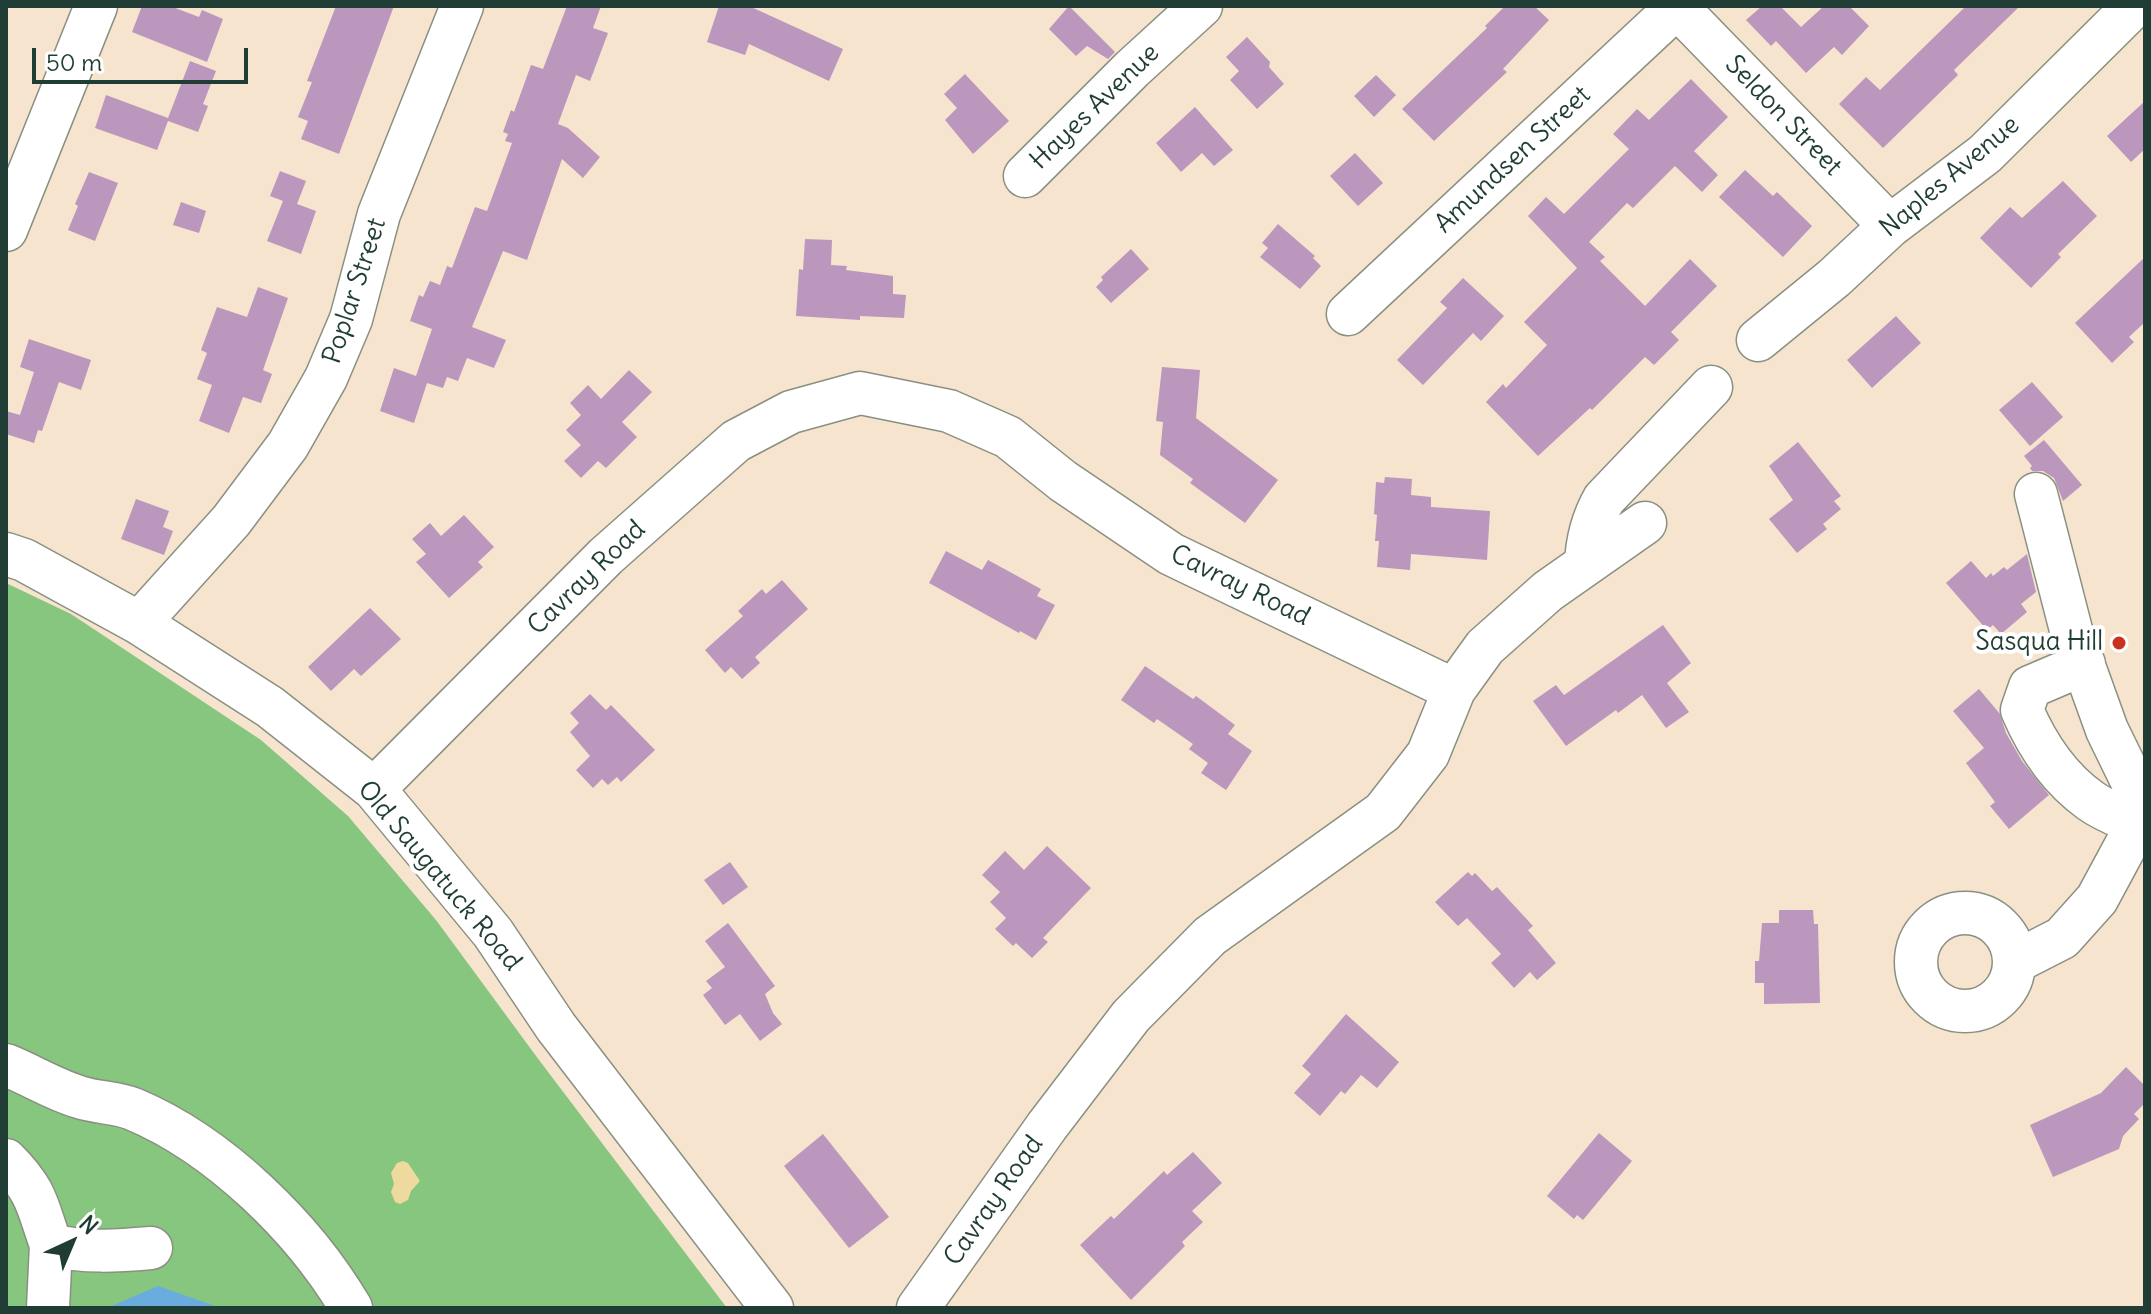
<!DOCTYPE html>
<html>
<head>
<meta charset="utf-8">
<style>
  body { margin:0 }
  #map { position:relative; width:2151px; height:1314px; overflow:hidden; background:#f6e4ce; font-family:Delius,sans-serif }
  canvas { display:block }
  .frame { position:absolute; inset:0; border:8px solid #1f3d34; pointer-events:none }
  .north { position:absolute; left:32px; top:1202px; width:80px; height:80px; -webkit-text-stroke:6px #fff; paint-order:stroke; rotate:44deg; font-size:22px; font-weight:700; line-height:32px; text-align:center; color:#1f3d34 }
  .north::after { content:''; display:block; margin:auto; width:28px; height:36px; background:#1f3d34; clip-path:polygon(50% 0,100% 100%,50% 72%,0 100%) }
  .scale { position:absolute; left:32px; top:48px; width:216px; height:36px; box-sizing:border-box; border:4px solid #1f3d34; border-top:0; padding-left:10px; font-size:24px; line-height:28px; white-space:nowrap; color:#1f3d34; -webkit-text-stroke:6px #fff; paint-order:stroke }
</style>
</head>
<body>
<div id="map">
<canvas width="2151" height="1314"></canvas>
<div class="frame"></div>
<div class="north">N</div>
<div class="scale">50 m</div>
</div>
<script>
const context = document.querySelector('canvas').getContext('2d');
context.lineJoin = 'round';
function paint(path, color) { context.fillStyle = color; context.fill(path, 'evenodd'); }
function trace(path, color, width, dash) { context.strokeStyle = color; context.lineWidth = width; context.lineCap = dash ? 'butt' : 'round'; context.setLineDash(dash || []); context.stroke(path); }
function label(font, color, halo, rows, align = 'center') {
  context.font = font + ' Delius,sans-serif'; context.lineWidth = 8; context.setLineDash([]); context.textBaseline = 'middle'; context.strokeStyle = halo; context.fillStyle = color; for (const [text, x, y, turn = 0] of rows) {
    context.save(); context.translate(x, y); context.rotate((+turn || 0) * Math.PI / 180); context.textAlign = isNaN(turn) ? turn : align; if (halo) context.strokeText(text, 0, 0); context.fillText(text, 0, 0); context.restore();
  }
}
paint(new Path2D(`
  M6 583 71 614 261 740 348 816 436 920 539 1060 727 1308H6Z`), '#87c67e');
paint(new Path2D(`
  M403 1161 408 1163 420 1181 411 1191 408 1200 400 1204 395 1202 391 1192 394 1184 391 1173 397 1163Z`), '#eeda9e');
paint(new Path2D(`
  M158 1286 221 1308H107Z`), '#6aacde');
paint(new Path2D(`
  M142 6H170L199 17 202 10 223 19 207 62 132 32Z
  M336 6H394L339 154 301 139 308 121 298 117 312 82 307 81Z
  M567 6H601L593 28 608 33 590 81 576 75 558 124 568 128 600 157 583 178 562 159 527 260 503 251 472 327 506 340 494 368 467 358 458 381 447 377 443 388 427 383 414 423 380 411 394 368 416 376 432 329 410 321 419 295 423 297 430 281 440 285 447 266 452 268 475 207 487 211 512 143 505 141 508 134 503 132 511 110 514 112 531 65 543 69Z
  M719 6H749L843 49 829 81 749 44 745 55 707 42Z
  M1069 6 1115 52 1108 59 1087 46 1076 56 1049 29Z
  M1505 6H1534L1549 20 1503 69 1507 72 1434 141 1402 109 1487 28 1485 26Z
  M1762 6H1780L1801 27 1824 6H1849L1869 26 1842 55 1834 47 1806 73 1776 41 1771 46 1746 20Z
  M1966 6H2020L1954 70 1958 75 1883 148 1839 104 1866 77 1880 90Z
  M1247 37 1270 62 1269 67 1284 84 1257 109 1230 80 1239 71 1226 57Z
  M190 61 216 71 203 104 208 106 198 132 168 121 157 150 95 128 106 95 168 118Z
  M965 74 1009 121 973 154 945 120 957 108 944 94Z
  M1376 75 1396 95 1374 117 1354 96Z
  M1691 79 1728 117 1694 151 1718 175 1702 192 1675 166 1633 208 1627 203 1589 242 1605 257 1600 261 1645 306 1690 259 1717 286 1671 332 1679 340 1654 365 1645 357 1592 410 1590 408 1538 456 1486 402 1503 384 1506 388 1547 345 1524 322 1577 268 1528 216 1546 197 1564 214 1629 149 1613 134 1637 109 1649 120Z
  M2145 101V149L2131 162 2107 136Z
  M1195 107 1233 150 1214 166 1202 153 1181 172 1156 143Z
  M1355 153 1383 183 1358 206 1330 176Z
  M1745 170 1773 196 1777 192 1812 226 1783 257 1719 197Z
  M280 171 306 181 297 204 316 211 301 254 267 241 283 201 270 196Z
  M89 172 118 183 95 241 68 230 78 206 75 204Z
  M2063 181 2097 216 2058 254 2061 257 2031 288 1980 238 2010 207 2022 218Z
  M181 202 206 211 199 233 173 225Z
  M1278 224 1315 256 1313 258 1321 266 1300 289 1260 257 1268 248 1262 243Z
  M805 239 832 240 831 265 847 266 846 270 893 276V294L906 295 904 318 860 316V320L796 316 799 269 803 270Z
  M1131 249 1149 269 1111 303 1096 287 1103 280 1101 277Z
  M2145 257V322L2129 337 2134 342 2112 363 2075 323Z
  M1463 278 1504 316 1481 341 1473 333 1423 385 1397 360 1447 308 1440 302Z
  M258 287 288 298 263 370 272 374 261 403 243 397 229 433 199 421 212 385 197 379 207 353 201 350 217 307 247 317Z
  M1896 316 1921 343 1872 388 1847 360Z
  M29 339 91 360 81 390 59 382 42 431 38 430 34 443 6 434V411L20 415 34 372 20 367Z
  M1162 367 1200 370 1196 418 1278 480 1245 523 1190 483 1193 479 1160 455 1163 422 1156 421Z
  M629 370 652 392 622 422 637 437 606 468 598 461 581 478 564 461 581 445 566 430 581 415 570 403 588 385 601 399Z
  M2032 382 2063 417 2030 446 1999 410Z
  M2044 440 2082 485 2063 501 2054 478 2043 471H2032L2030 468 2032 466 2024 456Z
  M1798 442 1841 496 1834 501 1841 509 1823 524 1827 529 1797 553 1769 519 1793 500 1769 466Z
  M1385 477 1412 479 1411 495 1431 497V507L1490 511 1487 560 1411 554 1410 570 1377 567 1379 541H1375L1377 515 1374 514 1376 482 1384 483Z
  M136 499 169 511 163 527 173 531 164 555 121 539Z
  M464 515 494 547 478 562 483 567 449 598 416 562 426 554 412 539 430 523 441 536Z
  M946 551 982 570 988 560 1041 589 1037 596 1055 605 1036 640 1020 631 1019 633 929 583Z
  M2027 554 2036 592 2021 604 2027 612 2001 634 1993 625 1987 630 1946 583 1971 561 1986 578 1991 573 1993 576 2004 567 2007 570Z
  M782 580 808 609 755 657 760 663 742 679 731 667 725 673 705 650 743 616 738 611 762 589 766 594Z
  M370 608 401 639 361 676 354 669 331 691 308 667Z
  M1663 625 1691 663 1667 683 1689 712 1666 728 1642 695 1618 713 1616 710 1566 746 1533 701 1556 685 1564 695Z
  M1145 666 1193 699 1196 696 1235 725 1228 734 1252 751 1226 790 1201 773 1208 763 1189 749 1193 744 1157 719 1154 723 1121 700Z
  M1979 689 2000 714 2006 733 2022 761 2049 795 2009 829 1990 806 1995 802 1966 763 1984 748 1953 711Z
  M590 694 606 710 611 705 655 750 621 782 617 777 608 785 602 779 593 788 576 770 590 756 570 732 579 723 570 713Z
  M1047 846 1091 888 1043 938 1048 942 1032 958 1016 943 1013 946 995 929 1006 918 990 902 1000 892 982 875 1005 851 1024 870Z
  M730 862 748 887 723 905 704 880Z
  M1468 872 1472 876 1475 873 1492 891 1497 887 1533 926 1528 930 1556 963 1537 980 1530 972 1514 988 1491 963 1501 954 1467 918 1458 926 1435 902Z
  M1779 910H1813L1814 924H1818L1820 1003 1764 1004V983H1755V961H1759L1762 923H1779Z
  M728 923 775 986 765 994 773 1013 782 1024 760 1041 740 1014 725 1025 703 995 712 988 706 981 725 967 705 941Z
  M1346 1014 1399 1062 1377 1088 1361 1075 1345 1094 1341 1091 1320 1116 1294 1093 1311 1074 1302 1066Z
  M2126 1067 2145 1086V1103L2134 1114 2139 1119 2123 1136 2119 1149 2053 1177 2030 1125 2101 1093Z
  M1599 1133 1632 1161 1583 1220 1577 1215 1574 1219 1547 1196Z
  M823 1134 889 1217 849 1248 784 1166Z
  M1193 1152 1222 1183 1192 1211 1203 1222 1182 1242 1185 1246 1131 1300 1080 1245 1111 1216 1114 1219 1164 1171 1167 1175Z`), '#bb97bd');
const minor = new Path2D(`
  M1676 6 1890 226
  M1025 176 1132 69 1201 6
  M6 230 96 6
  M1348 314 1678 6
  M1758 340 1834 278 1890 226 1985 154 2134 6
  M2036 494 2071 630 2107 730 2145 808
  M6 554 24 560 139 623 270 707 374 789 493 933 556 1027 772 1308
  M1586 564C1587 540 1592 520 1604 499L1711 387
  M139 623 231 521 288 445 326 378 351 319 379 214 462 6
  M2084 664 2030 687 2022 710C2037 745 2060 779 2091 801 2105 811 2122 817 2137 824
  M374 789 606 556 736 441 791 412 860 393 949 411 1008 437 1063 481 1171 554 1454 690
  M1916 962a49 49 0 1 1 98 0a49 49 0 1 1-98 0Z
  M2015 962 2062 938 2097 899 2145 810
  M6 1065C31 1075 53 1089 79 1097 96 1103 116 1102 133 1109 219 1145 304 1228 351 1308
  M6 1160C38 1192 37 1206 51 1245 84 1253 117 1251 151 1248
  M48 1308 51 1245
  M918 1308 1047 1126 1131 1016 1210 936 1383 812 1428 754 1454 690 1485 647 1548 591 1645 523`);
trace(minor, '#8a9081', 45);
trace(minor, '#fff', 42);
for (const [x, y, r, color] of [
  [2119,643,8,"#c8321e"]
]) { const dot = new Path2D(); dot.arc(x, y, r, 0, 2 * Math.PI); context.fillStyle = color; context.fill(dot); trace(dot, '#fff', 3); }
label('26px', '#1f3d34', '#fff', [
  ["Hayes Avenue",1095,107,-44],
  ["Seldon Street",1783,116,46],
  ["Amundsen Street",1513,160,-43],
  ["Naples Avenue",1950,177,-40],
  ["Poplar Street",355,291,-72],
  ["Cavray Road",587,578,-44],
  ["Cavray Road",1240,586,26],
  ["Old Saugatuck Road",439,876,50],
  ["Cavray Road",994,1201,-55]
]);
label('26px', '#1f3d34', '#fff', [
  ["Sasqua Hill",2103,643]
], 'right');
</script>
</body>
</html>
